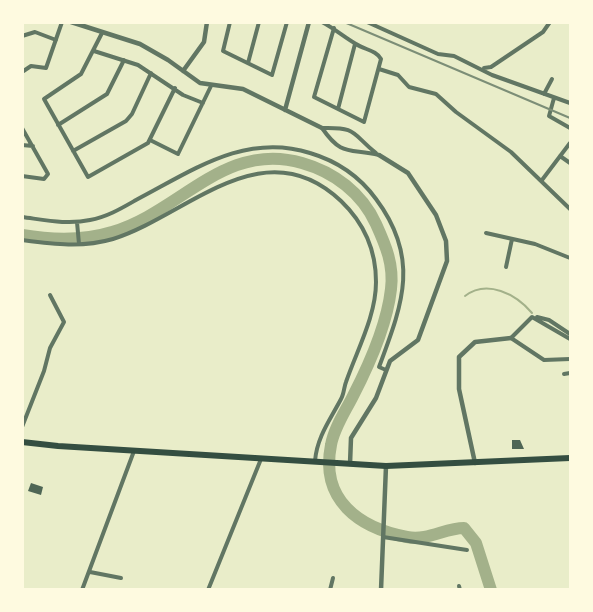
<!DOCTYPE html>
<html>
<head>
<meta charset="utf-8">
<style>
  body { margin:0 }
  #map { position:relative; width:593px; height:612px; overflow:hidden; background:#e9edc9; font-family:Cabin,sans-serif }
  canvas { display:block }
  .frame { position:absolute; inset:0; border:24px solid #fefae0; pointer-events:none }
</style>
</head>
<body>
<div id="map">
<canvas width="593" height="612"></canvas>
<div class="frame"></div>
</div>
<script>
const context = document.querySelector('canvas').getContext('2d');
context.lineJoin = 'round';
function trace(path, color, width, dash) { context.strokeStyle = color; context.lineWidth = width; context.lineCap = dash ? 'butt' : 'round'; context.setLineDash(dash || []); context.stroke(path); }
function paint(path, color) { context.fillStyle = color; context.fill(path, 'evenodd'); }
trace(new Path2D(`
  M465 296C487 279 516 294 532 313`), '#a3b18a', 2);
trace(new Path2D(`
  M22 235C52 240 83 241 112 232 179 213 225 140 302 163 334 172 362 193 376 224 386 246 394 265 391 289 387 325 369 365 353 396 345 412 334 428 331 445 320 500 359 528 407 537 428 541 445 528 464 528L476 543 491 590`), '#a3b18a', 12);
paint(new Path2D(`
  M512 440H520L524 449H512Z
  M31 483 43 487 41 495 28 491Z`), '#4f6655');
trace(new Path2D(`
  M230 22 223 51 272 75 287 22
  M322 22C335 29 344 37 356 44 365 50 376 50 381 59L364 122 314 97 334 28
  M367 22 438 54 454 56 492 75 570 103
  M102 33 81 74 44 99 88 177 148 143 175 88
  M22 36 35 32 56 40
  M94 51 138 65 183 95 203 103
  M248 63 259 22
  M484 68 491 67 543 32 550 22
  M379 69 398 75 409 87 436 94 456 112 511 152 570 209
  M22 72 31 66 46 68 62 22
  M544 94 552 79
  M554 98 549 116 570 128
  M338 109 355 44
  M58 125 107 94 124 60
  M22 128 48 174 44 179 22 176
  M322 128C342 157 349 148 379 155
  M322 128C358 127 351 133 376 153
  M150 140 178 154 211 86
  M22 145 33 146
  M73 151 126 121 132 114 151 73
  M560 156 570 163
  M542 180 570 143
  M22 217C45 220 68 225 90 220 107 217 122 208 136 200 192 171 245 132 310 153 337 161 360 177 376 199 421 259 402 305 379 367L386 370
  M77 222 79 244
  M486 233 535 244 570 258
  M22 240C53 244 82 248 113 239 187 216 263 127 341 201 364 223 376 250 376 282 376 316 357 350 346 382 344 387 344 394 341 399 330 420 317 437 315 461
  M506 267 512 239
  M537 317 549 320 570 334
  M570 339 532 317 511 338 544 360 570 359
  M564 374 570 373
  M22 427 44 371 50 348 64 322 50 295
  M383 537 467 550
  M90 572 121 578
  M459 586 460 590
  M82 590 134 451
  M208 590 261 459
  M330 590 333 578`), '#617663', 4);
trace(new Path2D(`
  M71 22 140 44 168 60 200 83 243 89 322 128
  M183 71 204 42 207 22
  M285 110 309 22
  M475 463 459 389V357L475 342 511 338
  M350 464 351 438 376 398 390 361 418 340 447 261 446 241 436 215 408 173 379 155
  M381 590 386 466`), '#617663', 4.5);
trace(new Path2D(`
  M22 442 58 446 386 466 570 458`), '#344e41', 6);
trace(new Path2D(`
  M344 22 570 118`), '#7c8e77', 2);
</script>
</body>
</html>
